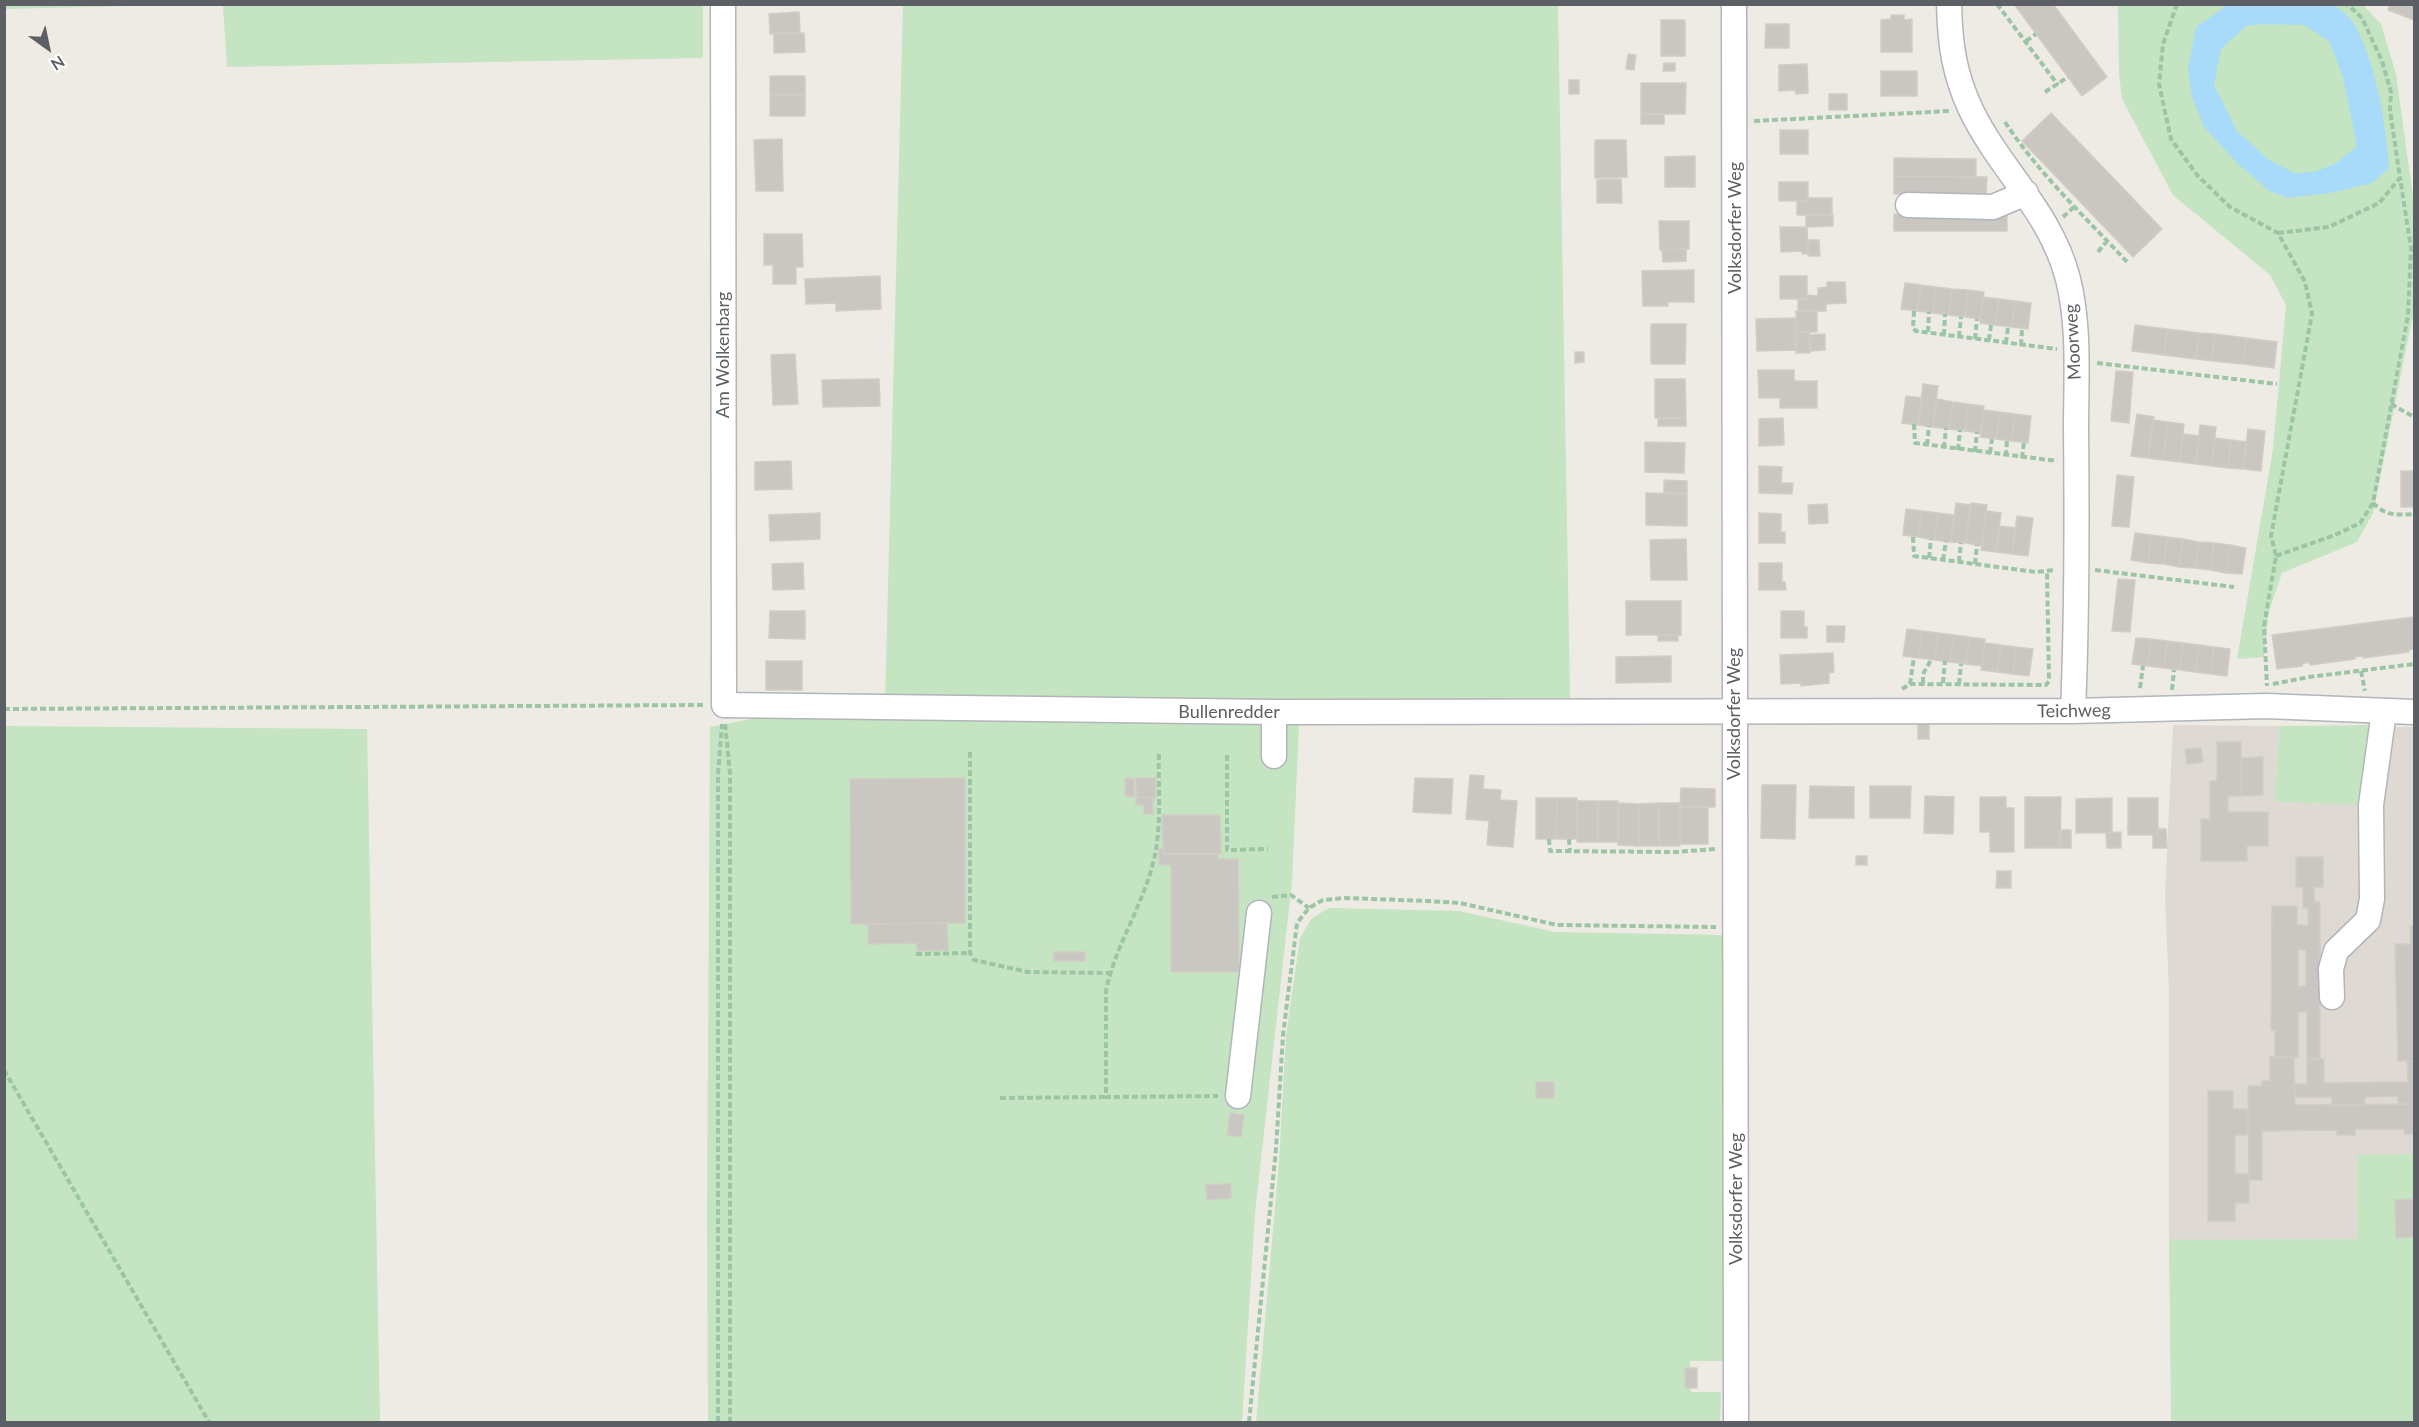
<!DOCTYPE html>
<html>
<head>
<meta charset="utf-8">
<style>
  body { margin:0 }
  #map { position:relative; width:2419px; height:1427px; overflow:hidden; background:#eeebe5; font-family:Lato,sans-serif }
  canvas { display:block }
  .frame { position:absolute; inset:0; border:6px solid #5c6064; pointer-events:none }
  .north { position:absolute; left:18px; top:18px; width:60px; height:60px; -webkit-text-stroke:4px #fff; paint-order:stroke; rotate:147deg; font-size:16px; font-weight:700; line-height:24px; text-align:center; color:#5c6064 }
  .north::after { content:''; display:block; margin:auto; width:21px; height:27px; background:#5c6064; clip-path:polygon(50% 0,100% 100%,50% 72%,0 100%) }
</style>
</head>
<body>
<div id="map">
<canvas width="2419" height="1427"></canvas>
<div class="frame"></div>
<div class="north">N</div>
</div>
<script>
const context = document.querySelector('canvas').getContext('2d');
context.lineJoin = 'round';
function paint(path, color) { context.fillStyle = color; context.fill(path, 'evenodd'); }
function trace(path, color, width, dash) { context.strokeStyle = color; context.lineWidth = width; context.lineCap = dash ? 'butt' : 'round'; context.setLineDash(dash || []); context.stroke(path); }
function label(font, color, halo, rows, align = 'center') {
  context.font = font + ' Lato,sans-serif'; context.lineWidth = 4.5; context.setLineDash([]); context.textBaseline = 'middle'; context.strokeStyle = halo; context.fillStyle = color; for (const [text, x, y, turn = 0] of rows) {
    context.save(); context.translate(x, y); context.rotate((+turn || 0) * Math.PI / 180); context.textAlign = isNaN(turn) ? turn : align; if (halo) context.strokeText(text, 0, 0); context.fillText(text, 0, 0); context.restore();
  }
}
paint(new Path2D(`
  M2173 725 2279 726 2275 802 2364 805 2389 727H2414V1154L2357 1156 2358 1239 2169 1240V992L2165 896Z`), '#dedad3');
paint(new Path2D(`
  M5 4H168V5L5 9Z
  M223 5H703V58L227 67Z
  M903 5H1558L1570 698 885 703Z
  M2118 5H2363L2381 24 2396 74 2414 204V310L2373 513 2357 542 2282 573 2269 611 2264 657 2237 659 2273 449 2286 305 2270 275 2173 195 2122 99 2119 75Z
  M756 718 1299 724 1292 882 1255 1213 1242 1422H708L707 1213 710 727Z
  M2375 725 2365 805 2275 802 2279 726Z
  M5 726 367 729 380 1422H5Z
  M1329 908 1459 911 1555 932 1722 935 1724 1361H1690L1691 1392H1721L1720 1422H1256L1279 1162 1286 1035 1300 938 1312 918Z
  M2414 1154V1422H2171L2169 1240 2358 1239 2357 1155Z`), '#c4e4c2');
paint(new Path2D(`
  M2228 5H2334C2340 10 2350 16 2354 24 2376 63 2386 123 2389 168L2372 183 2330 193 2288 198 2269 191 2237 163 2204 127 2192 97 2188 69 2196 27ZM2263 24 2304 25 2329 41 2343 77 2357 146 2335 164 2314 172 2294 173 2269 160 2237 131 2214 85 2221 49 2246 26Z`), '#a8dbfa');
const building = new Path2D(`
  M2014 4H2053L2107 77 2082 96Z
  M2390 4H2414V20L2388 10Z
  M799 12 800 33 770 34 769 14Z
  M1891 15H1904V20L1912 19V52H1881V20L1891 19Z
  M1661 20H1685V56H1661Z
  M1766 24H1789V48H1765Z
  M774 33H804L805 52 774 53Z
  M1628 54 1636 55 1634 70 1626 69Z
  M1664 63H1675V71H1663Z
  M1807 64 1808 93 1796 94 1795 90 1779 91V65Z
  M1881 71H1917V96H1881Z
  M770 76H805V95H770Z
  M1569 80H1579V94H1569Z
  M1641 83H1686L1685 114H1641Z
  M1829 94H1847V110H1829Z
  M770 95H805V116H770Z
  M2051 113 2162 229 2133 257 2022 141Z
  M1641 114H1664V124H1641Z
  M1780 130H1808V154H1780Z
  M782 139 783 191H756L754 140Z
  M1595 140H1626L1627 177 1595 178Z
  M1695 156V187H1665V157Z
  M1894 158 1976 159V177L1894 176Z
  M1894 176 1987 177 1986 195 1894 194Z
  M1621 179 1622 203H1597V180Z
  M1779 182H1808V201H1779Z
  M1808 198H1832V215H1797V201H1808Z
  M1894 214 2007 215V231H1894Z
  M1806 215H1833V226L1806 227Z
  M1659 221H1689V249L1660 250Z
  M1780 227H1807L1808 254H1802V251L1781 252Z
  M764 234H802L803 267H796V284H773V265H764Z
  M1808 240H1819L1820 256H1808Z
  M1686 249V261L1663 262 1662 250Z
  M1694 270V302H1668V306H1643L1642 271Z
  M880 276 881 309 836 311V303L806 304 805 279Z
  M1780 276H1807V299H1780Z
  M1827 282H1845L1846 303 1826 304V311H1798V299H1807V295L1818 296V288L1827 287Z
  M1905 283 1921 285 1917 311 1901 309Z
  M1921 285 1936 287 1933 313 1917 311Z
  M1936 287 1952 289 1949 315 1933 313Z
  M1952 289 1968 290 1965 317 1949 315Z
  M1968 290 1984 292 1980 319 1965 317Z
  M1983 297 1999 299 1995 325 1980 323Z
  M1999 299 2015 301 2012 327 1995 325Z
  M2015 301 2031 303 2028 329 2012 327Z
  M1796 311H1817V332H1796Z
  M1796 318V350L1757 351 1756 319Z
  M1651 324H1686L1685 364H1651Z
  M2135 325 2167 329 2164 355 2132 351Z
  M2167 329 2199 333 2196 359 2164 355Z
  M1796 332H1810V353H1796Z
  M2199 333 2215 334 2212 361 2196 359Z
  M1825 334V350L1810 351 1809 335Z
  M2215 334 2246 338 2243 364 2212 361Z
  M2246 338 2277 342 2274 368 2243 364Z
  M1575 352H1584V362L1575 363Z
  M795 354 798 404 773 405 771 355Z
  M1758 370H1794V381H1817V408H1780V398H1759Z
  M2116 371 2133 372 2129 423 2111 421Z
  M879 379 880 406 823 407 822 380Z
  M1655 379H1685L1686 418H1655Z
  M1923 384 1938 386 1933 427 1918 425Z
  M1906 396 1922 398 1918 425 1902 423Z
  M1937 399 1953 402 1949 429 1933 427Z
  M1953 402 1968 404 1965 431 1949 429Z
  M1968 404 1984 406 1981 433 1965 431Z
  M1984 410 2000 412 1996 439 1980 437Z
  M2000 412 2015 414 2012 441 1996 439Z
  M2015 414 2031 416 2028 443 2012 441Z
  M2137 414 2154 417 2148 458 2131 456Z
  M1658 418H1686V426H1658Z
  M1783 418 1784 445 1759 446V419Z
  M2153 420 2168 422 2163 460 2148 458Z
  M2168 422 2184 424 2180 462 2163 460Z
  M2200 425 2216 427 2212 466 2196 464Z
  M2248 429 2265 431 2261 471 2243 469Z
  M2183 434 2199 436 2196 464 2180 462Z
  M2215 438 2231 440 2228 468 2212 466Z
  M2231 440 2246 442 2243 469 2228 468Z
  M1645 442 1685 443 1684 473 1645 472Z
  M791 461 792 489 755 490V462Z
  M1759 466 1782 467 1781 483H1793L1792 494 1759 493Z
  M2401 471H2414V507H2401Z
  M2117 475 2134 477 2129 527 2112 526Z
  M1664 480 1687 481V494L1664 493Z
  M1646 493 1687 494V526L1646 525Z
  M1956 503 1970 505 1966 543 1951 542Z
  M1971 503 1987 505 1982 546 1966 543Z
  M1827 504 1828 523 1809 524 1808 505Z
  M1906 509 1922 511 1918 537 1903 535Z
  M1922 511 1938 513 1934 540 1918 537Z
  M1986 511 2001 513 1996 552 1981 550Z
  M820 513V539L770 541 769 515Z
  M1759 513 1781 514V532H1785V543H1759Z
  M1938 513 1954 515 1951 542 1934 540Z
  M2017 516 2033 518 2028 556 2012 554Z
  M2000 526 2015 528 2012 554 1996 552Z
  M2135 533 2151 535 2148 563 2131 560Z
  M2151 535 2167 537 2164 564 2148 563Z
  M2167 537 2183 539 2179 567 2164 564Z
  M1686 539 1687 580H1651L1650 540Z
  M2183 539 2199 542 2195 568 2179 567Z
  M2199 542 2214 543 2211 570 2195 568Z
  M2214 543 2230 545 2226 573 2211 570Z
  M2230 545 2246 548 2242 574 2226 573Z
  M803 563 804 589 773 590 772 564Z
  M1759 563H1782V582H1785L1786 590H1759Z
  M2118 579 2135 580 2130 632 2112 631Z
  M1626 601H1681V635H1626Z
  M770 611H805V639L769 638Z
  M1781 611H1804V627H1807V638H1781Z
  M2414 617V649L2408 650 2409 652 2363 658V656L2355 657V659L2310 665 2309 662 2302 664V666L2277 669 2272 635Z
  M1827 626H1845L1844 642H1827Z
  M1907 629 1922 631 1919 658 1903 656Z
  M1922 631 1938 633 1935 660 1919 658Z
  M1938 633 1954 635 1950 662 1935 660Z
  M1658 635H1678V641H1658Z
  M1954 635 1969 637 1966 664 1950 662Z
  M1969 637 1985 639 1982 666 1966 664Z
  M2136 638 2151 639 2148 666 2132 664Z
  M2151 639 2167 641 2164 668 2148 666Z
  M2167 641 2183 643 2180 670 2164 668Z
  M1985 643 2001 645 1997 672 1981 670Z
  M2183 643 2199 645 2195 672 2180 670Z
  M2001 645 2016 647 2013 674 1997 672Z
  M2199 645 2214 647 2211 674 2195 672Z
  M2016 647 2033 649 2029 676 2013 674Z
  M2214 647 2230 649 2227 676 2211 674Z
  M1833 653 1834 672 1829 673V683L1801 686V683L1781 684 1780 655Z
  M1671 656V682L1616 683V657Z
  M766 661H802V690H766Z
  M1918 723H1929V739H1918Z
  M2217 742H2241V796H2228V812H2268V846H2247V861H2201V819H2210V781H2217Z
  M2201 748 2203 762 2187 764 2185 749Z
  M2263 757V795L2241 796V758Z
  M1470 775 1484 776 1483 789 1501 790 1500 800 1517 801 1513 847 1487 845 1489 821 1466 819Z
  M965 778V923L851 924 850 779Z
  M1125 778 1134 779V797L1125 796Z
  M1136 778H1156V798L1136 797Z
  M1415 778 1453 779 1451 814 1413 812Z
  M1762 785H1796L1795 839 1761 838Z
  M1810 786 1854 787V818H1809Z
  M1870 786H1911L1910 818H1870Z
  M1681 788 1715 789V807H1680Z
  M1925 796 1954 797 1953 834 1924 833Z
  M1136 797 1153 798V814H1144V805H1136Z
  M1980 797H2006V808H2014V852H1990V832H1980Z
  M2025 797H2061L2060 848H2025Z
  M1536 798H1557L1556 839H1536Z
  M1557 798H1577V839H1556Z
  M2112 798V833H2076V799Z
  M2128 798H2158V835H2128Z
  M1577 801H1598V842H1577Z
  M1598 801H1618V842H1598Z
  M1618 803 1639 804V846L1618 845Z
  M1659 803V846H1639V804Z
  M1659 803H1680V846H1659Z
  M1680 807H1708V844H1680Z
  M1162 815H1220L1221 854H1163Z
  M2158 829H2166L2167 848H2153V835H2158Z
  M2060 830H2071V848H2060Z
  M2121 832V848H2107L2106 833Z
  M1159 849H1163V854H1218V859H1238L1239 972H1171V865H1159Z
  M1856 856H1867V865H1856Z
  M2296 857H2323V887H2314V902H2320V1059H2307V1012H2298V1057H2275V1030H2271L2272 906H2297V925H2308V908H2303V887H2296ZM2298 950H2306V986H2298Z
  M1997 871H2011V888H1996Z
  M947 923 948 950 917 951V943L868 944V924Z
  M2410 926H2414V1061H2398L2395 944H2411Z
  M1054 952H1085V961H1054Z
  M2294 1056 2295 1105 2414 1104V1134H2404V1129H2355V1135H2337V1130L2262 1131V1180H2249L2248 1086H2262V1081H2270V1057Z
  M2307 1059H2324V1083L2408 1082 2407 1061H2414V1104H2398V1096L2365 1097V1105H2332V1097H2295L2294 1084H2307Z
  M1536 1082H1554V1098H1536Z
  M2208 1091H2233V1109H2248V1135H2235V1174H2249V1203H2235V1221H2208Z
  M1230 1113 1244 1115 1241 1137 1227 1135Z
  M1228 1184H1231V1198L1207 1200 1206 1185Z
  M2414 1199V1237L2396 1238 2395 1200Z
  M1685 1368H1697V1388H1685Z`);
paint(building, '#cac6c2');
trace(building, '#d2cdc3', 1.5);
const minor = new Path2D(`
  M723 4 724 705 1274 712 2073 711 2266 706 2414 712
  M1734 4 1736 1422
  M1949 4C1950 44 1954 74 1971 110 2000 170 2051 212 2068 279 2080 327 2076 380 2076 429 2077 523 2077 617 2073 711
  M1908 205 1993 207 2026 193
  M1274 756V712
  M2332 997 2331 969 2336 951 2368 920 2372 899 2371 805 2384 711
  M1238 1096 1259 913`);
trace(minor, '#b2b5b9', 27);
trace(new Path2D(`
  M1997 4 2058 85
  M2177 4 2163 44 2159 84 2171 139 2197 175 2230 207 2278 233 2305 282 2312 314 2271 536 2276 556 2264 626 2267 686
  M2026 41 2036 34
  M2045 92 2068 77
  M1754 121 1950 111
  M2005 122C2039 174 2086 218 2129 264
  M2063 217 2075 206
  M2278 233 2329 227 2379 203 2400 178 2390 110 2391 92 2382 61 2362 18 2347 4
  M2098 252 2107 241
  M1914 311 1913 328 1916 331 2057 349
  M1928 332 1929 312
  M1944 335 1945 314
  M1959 337 1961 317
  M1975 339 1977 319
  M1989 340 1991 325
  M2006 343 2008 327
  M2021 345 2022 329
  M2097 363 2277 384
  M2391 404 2414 417
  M1914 424 1915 443 2057 461
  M1927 445 1929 426
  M1944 448 1946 428
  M1958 450 1960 430
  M1975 452 1977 432
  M1990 453 1992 439
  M2006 456 2007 440
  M2022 458 2024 442
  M2373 503C2386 516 2396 515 2414 514
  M1913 537 1914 556 2036 572 2055 570
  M2276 556 2335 535 2360 523 2373 503 2408 315 2411 248 2400 178
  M1929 558 1931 539
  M1943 560 1946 541
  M1959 562 1961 543
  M1975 564 1977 545
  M2095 570 2234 587
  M2361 671 2365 691
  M1923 683V674L1931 660
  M1943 683 1945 661
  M1910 684 1914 657
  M1959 684 1961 664
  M2273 684 2309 677 2414 664
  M2140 688 2143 666
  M1902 689 1910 684 2046 685 2049 681 2047 571
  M2172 690 2174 670
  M4 709 705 705
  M725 724 730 773V1422
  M970 752V953L974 960 1028 972 1109 973
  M1159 754C1158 783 1161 813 1157 842 1151 894 1117 939 1106 990V1097L1218 1096
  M1227 755V850L1268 849
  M1549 839 1550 851 1675 852 1716 849
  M1569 839 1570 851
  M1272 897 1291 895 1309 908
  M916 954 970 953
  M4 1070 209 1422
  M1000 1098 1107 1097
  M718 1422V774L722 724
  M1249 1422 1276 1149 1283 1035 1297 923 1309 908 1323 900 1345 898 1428 901 1460 903 1557 925 1716 927`), '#9cc5a5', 4, [6, 3]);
trace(minor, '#fff', 24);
label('18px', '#5c6064', '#fff', [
  ["Volksdorfer Weg",1735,228,-90],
  ["Moorweg",2073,342,-93],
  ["Am Wolkenbarg",723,355,-90],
  ["Teichweg",2074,711,-1],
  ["Bullenredder",1229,712],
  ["Volksdorfer Weg",1734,714,-90],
  ["Volksdorfer Weg",1736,1199,-90]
]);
</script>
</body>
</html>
